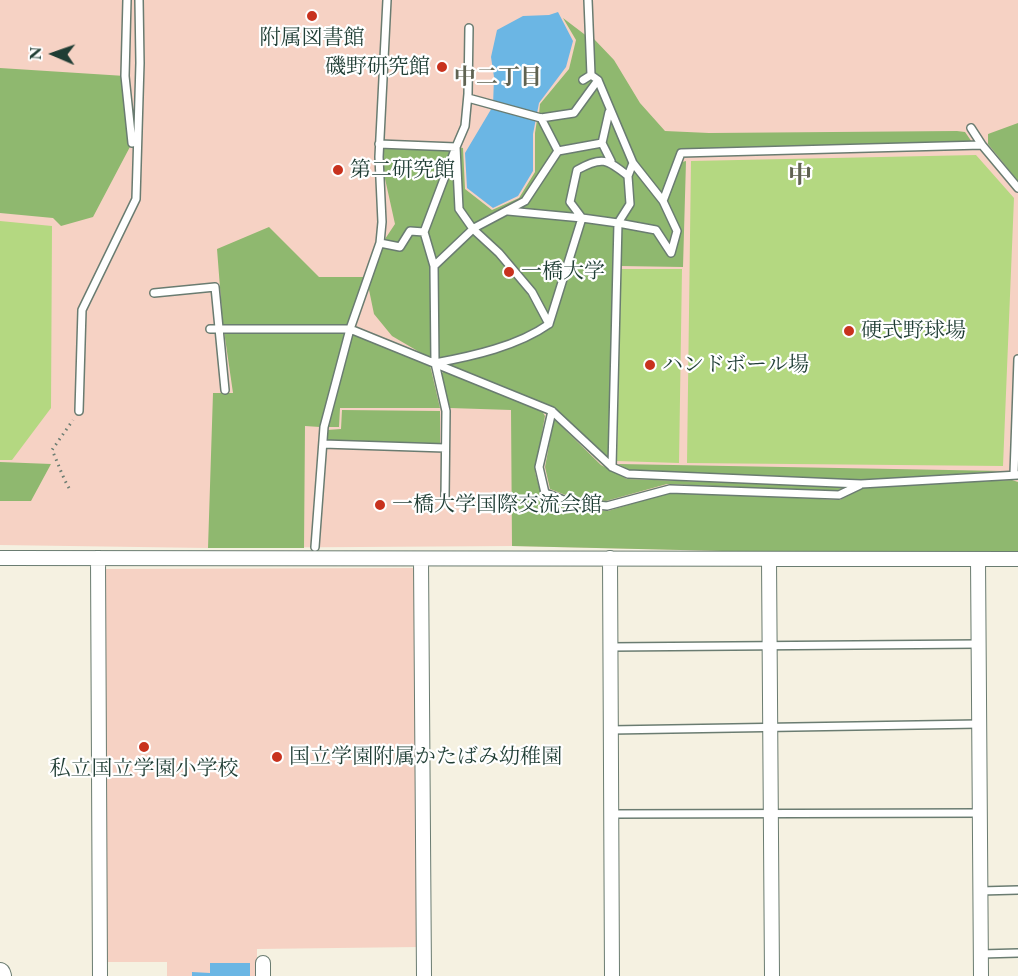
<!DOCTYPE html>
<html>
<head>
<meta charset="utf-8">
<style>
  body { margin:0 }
  #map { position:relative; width:1018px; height:976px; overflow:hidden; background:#f5f1e1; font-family:"EB Garamond",serif }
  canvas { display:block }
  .north { position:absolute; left:24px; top:24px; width:60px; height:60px; -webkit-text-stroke:4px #fff; paint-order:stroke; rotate:272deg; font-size:16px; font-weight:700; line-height:24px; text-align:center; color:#1f3d34 }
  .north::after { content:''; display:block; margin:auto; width:21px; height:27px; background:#1f3d34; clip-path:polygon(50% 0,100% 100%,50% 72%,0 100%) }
</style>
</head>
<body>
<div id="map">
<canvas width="1018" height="976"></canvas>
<div class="north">N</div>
</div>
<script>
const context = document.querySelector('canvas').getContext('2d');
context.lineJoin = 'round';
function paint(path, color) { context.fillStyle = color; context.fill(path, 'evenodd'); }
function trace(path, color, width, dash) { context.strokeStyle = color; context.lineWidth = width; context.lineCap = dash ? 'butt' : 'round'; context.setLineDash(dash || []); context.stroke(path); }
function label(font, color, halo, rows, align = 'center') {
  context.font = font + ' "EB Garamond","Noto Serif JP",serif'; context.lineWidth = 4.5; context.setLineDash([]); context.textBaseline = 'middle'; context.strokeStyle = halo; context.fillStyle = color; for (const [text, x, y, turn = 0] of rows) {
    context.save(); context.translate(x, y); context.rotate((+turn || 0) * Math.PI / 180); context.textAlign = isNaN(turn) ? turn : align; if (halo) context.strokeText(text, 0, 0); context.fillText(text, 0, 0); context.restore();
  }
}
paint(new Path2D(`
  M0 0H1018V558L512 546 208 548 0 545Z
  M417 568 418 947 257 949V976H167V962H104L103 569Z`), '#f6d2c4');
paint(new Path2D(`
  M976 155 1014 198 1003 466 687 463 691 161Z
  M0 221 52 226 51 408 12 460H0Z
  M621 269H682L679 463 617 461Z`), '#b4d881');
paint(new Path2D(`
  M563 18 588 37 589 74 579 80 581 82 591 78 595 80 571 110 539 114 540 104 569 69 576 40Z
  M594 39 614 60 640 103 665 131 709 133 957 131 965 132 972 142 680 150 662 195 635 161 594 74Z
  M0 68 125 76 132 143 93 217 61 226 53 218 0 213Z
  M598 85 607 111 600 141 560 148 544 117 573 115Z
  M610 117 630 162 626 172C603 151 605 146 610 117Z
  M537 120H540L555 150 524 199 474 225 462 208 458 147 463 148 465 189 492 210 519 198 535 172V133Z
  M1018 123V181L988 144V134Z
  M381 145 453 147 423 230H408L400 245 383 242 395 224 380 156Z
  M601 146 607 159 592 158 575 170 567 201 577 215 516 209 560 153Z
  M455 152 457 209 472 228 434 263 425 232Z
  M686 161 683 267 620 266V226L655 233 668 254 679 230 666 200 682 162Z
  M595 164 611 165 626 178 627 204 617 220 582 215 573 201 581 171Z
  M634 168 662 204 675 232 670 246 658 228 622 222 633 204 631 176Z
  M508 214 578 220 549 318 501 251 478 229Z
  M583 220 616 226 609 461 554 408 443 364 465 360 551 325Z
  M269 227 319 277H366L349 326H223L217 249Z
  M474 232C503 259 526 288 545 322 517 343 472 353 438 360L436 267Z
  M422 234 431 265 433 360 392 336 374 314 368 285 382 246 400 250 411 235Z
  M224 331 346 333 320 427 305 426 304 548H208L213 393H233Z
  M352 333 430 365 440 408H340L339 427H327Z
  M444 371 542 411 545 416 535 472 542 498 567 507 608 511 671 492 840 500 864 487 1012 480 1018 482V558L512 546 511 410 450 408 441 374Z
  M342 410 440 411V444L326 443 327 430 341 429Z
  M554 419 601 465 627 479 845 487 836 491 667 484 606 501 571 497 550 489 545 467Z
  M0 462 51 464 31 501H0Z
  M618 464 1004 471 862 480 629 470Z`), '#8fb86f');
paint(new Path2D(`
  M558 12 573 41 566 67 539 103 533 134V171L518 196 493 208 467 188 465 153 493 106 494 77 491 57 497 30 523 16 549 15Z
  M210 963H250V976H192V972L210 973Z`), '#6bb6e4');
const lane = new Path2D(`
  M127 0 125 76 132 143
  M588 0 591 75 598 80 633 163 663 201 677 231 671 253 656 230 618 223 612 467
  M583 80 591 75
  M468 98 541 118 574 113 598 80
  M541 118 558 151 602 143 609 112
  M602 143 611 161
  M379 144 456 147 424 232
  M982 145 1018 188
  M628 176C607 159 602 156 577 170L570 202 582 218 618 223 630 204 628 176 633 163
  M663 201 681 153 982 145 971 128
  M508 211 582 218 549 324
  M380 243 400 247 410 231 424 232 434 266
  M154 293 215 287 225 390
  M210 329H350L552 411 612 467 628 474 861 484 1018 475
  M435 363C473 356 518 346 549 324L532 292 499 253 473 229 459 209 456 147 465 126 468 94 469 28
  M79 411 82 310 136 199 140 63 139 0
  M552 411 539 467 545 493 569 502 607 506 670 489 839 495 860 485
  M323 444 445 448
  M1014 474 1018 359
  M445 497 446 411 435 363 434 266 474 228 525 201 558 151
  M315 547 324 427 350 329 380 243 382 222 379 157 387 0
  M610 647 979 644
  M610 730 979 724
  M611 814 980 813
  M980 891 1018 890
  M981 954 1018 953`);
const street = new Path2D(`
  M0 558 1018 559
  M98 558 100 976
  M610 558 612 976
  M421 559 424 976
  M769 559 772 976
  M978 559 981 976
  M263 976V963`);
const secondary = new Path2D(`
  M0 973 1 976`);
trace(lane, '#6a7c71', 10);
trace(street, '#6a7c71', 16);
trace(secondary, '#6a7c71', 22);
trace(new Path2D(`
  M69 488C62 476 58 463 52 450L73 420`), '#6a7c71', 3, [1.5, 4.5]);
trace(lane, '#fff', 7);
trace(street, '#fff', 14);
trace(secondary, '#fff', 20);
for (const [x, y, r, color] of [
  [312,16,6,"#c8321e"],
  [442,67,6,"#c8321e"],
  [338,170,6,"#c8321e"],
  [509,272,6,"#c8321e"],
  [849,331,6,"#c8321e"],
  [650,365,6,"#c8321e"],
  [380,505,6,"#c8321e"],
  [144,747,6,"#c8321e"],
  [277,757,6,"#c8321e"]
]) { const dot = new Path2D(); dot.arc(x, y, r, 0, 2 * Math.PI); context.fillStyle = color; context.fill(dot); trace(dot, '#fff', 2); }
label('21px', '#1f3d34', '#fff', [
  ["附属図書館",312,38,"center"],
  ["磯野研究館",430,67,"right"],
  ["第二研究館",350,170],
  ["一橋大学",521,272],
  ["硬式野球場",861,331],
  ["ハンドボール場",662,365],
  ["一橋大学国際交流会館",392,505],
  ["国立学園附属かたばみ幼稚園",289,757],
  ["私立国立学園小学校",144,769,"center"]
], 'left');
label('bold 22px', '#606352', '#fff', [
  ["中二丁目",498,78]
]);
label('bold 24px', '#606352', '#fff', [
  ["中",800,176]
]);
</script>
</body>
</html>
